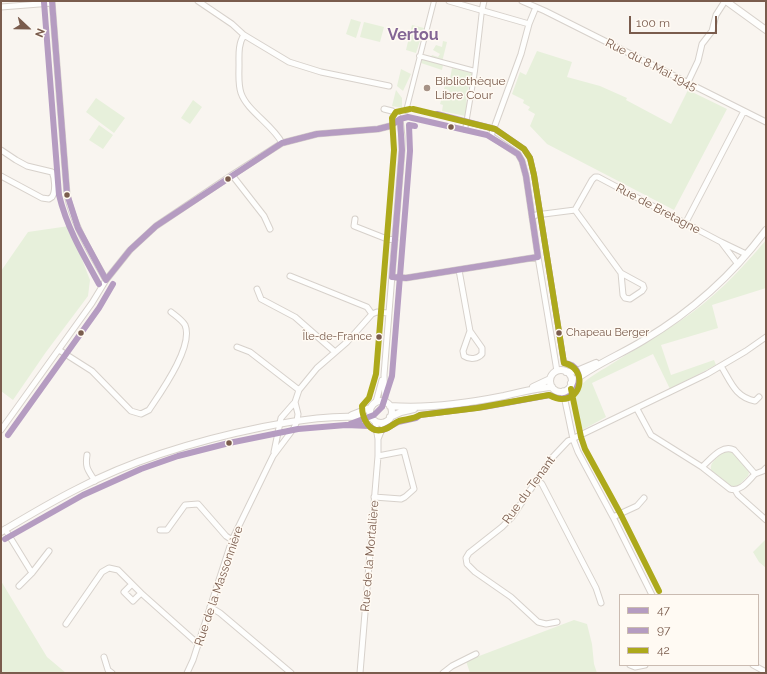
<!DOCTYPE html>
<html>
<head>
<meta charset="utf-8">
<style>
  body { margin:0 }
  #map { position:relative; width:767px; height:674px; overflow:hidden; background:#f9f5f0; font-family:Raleway,sans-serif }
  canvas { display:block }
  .frame { position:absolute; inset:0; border:2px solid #7a5c4d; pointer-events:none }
  .legend { position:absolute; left:619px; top:594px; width:140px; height:72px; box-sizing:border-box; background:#fffaf3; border:1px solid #cabbb1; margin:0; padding:5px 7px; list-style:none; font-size:12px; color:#7a5c4d }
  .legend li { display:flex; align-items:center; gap:8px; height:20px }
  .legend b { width:20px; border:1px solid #cabbb1 }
  .north { position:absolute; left:8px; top:8px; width:40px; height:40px; -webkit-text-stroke:3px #fffaf3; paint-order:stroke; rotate:112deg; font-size:11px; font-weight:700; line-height:16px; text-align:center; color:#7a5c4d }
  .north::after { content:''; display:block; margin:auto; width:14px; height:18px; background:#7a5c4d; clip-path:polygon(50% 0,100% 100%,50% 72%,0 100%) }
  .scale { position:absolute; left:629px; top:16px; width:88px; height:18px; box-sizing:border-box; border:2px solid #7a5c4d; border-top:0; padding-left:5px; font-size:12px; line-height:14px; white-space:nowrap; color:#7a5c4d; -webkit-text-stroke:3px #fffaf3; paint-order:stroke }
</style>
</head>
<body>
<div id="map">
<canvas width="767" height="674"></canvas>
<div class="frame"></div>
<ul class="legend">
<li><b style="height:5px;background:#b59cc1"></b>47</li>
<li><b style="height:5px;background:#b59cc1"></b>97</li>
<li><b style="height:5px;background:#ada91b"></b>42</li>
</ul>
<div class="north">N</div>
<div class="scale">100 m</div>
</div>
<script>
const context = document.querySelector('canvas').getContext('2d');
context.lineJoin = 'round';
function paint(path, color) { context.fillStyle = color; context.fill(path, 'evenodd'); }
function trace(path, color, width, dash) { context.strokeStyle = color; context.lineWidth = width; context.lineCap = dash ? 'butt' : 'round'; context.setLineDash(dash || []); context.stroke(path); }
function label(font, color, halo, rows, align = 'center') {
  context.font = font + ' Raleway,sans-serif'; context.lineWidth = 3; context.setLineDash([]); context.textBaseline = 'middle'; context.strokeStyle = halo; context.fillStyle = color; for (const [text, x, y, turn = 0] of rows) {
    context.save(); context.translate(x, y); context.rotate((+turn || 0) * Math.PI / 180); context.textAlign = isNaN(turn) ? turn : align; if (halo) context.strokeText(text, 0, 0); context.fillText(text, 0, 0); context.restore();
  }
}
paint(new Path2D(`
  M351 19 361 22 356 38 346 34Z
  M364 22 384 27 380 42 360 37Z
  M412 25 424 28 416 53 406 50Z
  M443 41 447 42 442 62 430 58 432 55 438 57 440 54 433 50 436 45 442 47Z
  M537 51 572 62 567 77 600 86 627 98 626 100 671 124 688 90 727 109 674 210 547 144 530 126 535 114 528 110 530 107 523 103 524 100 512 94 520 72 526 75Z
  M422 59 443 65 442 70 421 63Z
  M452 68 472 73V79L466 94 467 107 465 116 442 111 443 105 440 104 443 94 447 95 450 94 449 90 444 89 447 79H450Z
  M401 69 411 74 403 91 397 86Z
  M396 90 402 98V108L392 106Z
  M96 98 125 118 114 133 86 112Z
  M193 100 202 107 190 124 181 118Z
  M99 125 113 135 103 149 89 140Z
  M69 226 90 280 88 296 46 352 13 400 1 391V271L28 232Z
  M766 240V288L712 305 718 328 661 345 671 375 714 360 716 365 670 389 653 354 592 383 606 417 584 429 576 426C573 415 569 401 577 391 584 379 599 372 610 365 633 350 657 336 680 321 712 300 741 270 766 240Z
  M730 450 748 469 749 473 748 476 738 486 734 488 729 487 711 470C709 462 719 456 725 451Z
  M766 539V568L759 562 753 552Z
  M1 581 47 657 66 673H1Z
  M574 620 587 624 592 644 594 664 597 673H470L466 661Z`), '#e7f0db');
const pedestrian = new Path2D(`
  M419 56 475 71
  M406 111 434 1
  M465 130 475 71 482 10`);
const minor = new Path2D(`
  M52 1 67 194C73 225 91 253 106 280
  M198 1 232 24 244 35 289 62 321 72 389 86
  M449 1 529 24
  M522 1 545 11 766 122
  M1 7 52 3
  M536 7 529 24 521 54 491 136 518 154 522 161 526 176 538 257 557 371
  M482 10 484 1
  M244 35C238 44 239 55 239 65 239 75 238 84 241 93 247 111 273 125 282 143
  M688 82 698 61 702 44 712 31 716 15 725 1
  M384 109 392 111 400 119
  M1 150 16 160 27 166 52 172C55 178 56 191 52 197L49 199 42 198 1 176
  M232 175 264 216 270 229
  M575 210 621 273 623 295 625 298 630 299 642 291 644 288 643 285 621 273
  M532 217 536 215 575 210 592 180 595 177H598L721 242
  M355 219 354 226 387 239 395 240
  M685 224 744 111
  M737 263 721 242 746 254
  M459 270 470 331 482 348V354C478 359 470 360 464 356L463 351 470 331
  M290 276 367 307 372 314
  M392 277 406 278 538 257
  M257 289 261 299 295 317 335 352
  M237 347 250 352 299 390
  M59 350 92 371 131 411 141 414 149 410C161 392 194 346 185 325 182 320 176 316 171 312
  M721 366C731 382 735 397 755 401L759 397
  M563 391 573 439 578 452 613 517 652 595
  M376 402 382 380
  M385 402 384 375 402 150V137L400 119
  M637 409 651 435 702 467 730 489C741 492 748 481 755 474L734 450C722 444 711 459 702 467
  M1 430 92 303 106 280 130 250 156 226 232 175 282 143 317 134 378 129 390 126 400 119
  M378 439 385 422
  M274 452 281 418 295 402 299 390 317 368 347 342 372 314 377 312 388 313
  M87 455C85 468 88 470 95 481
  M755 474 763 471 766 468
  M537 479 542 484 596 588 601 603
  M735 490 738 495 766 520
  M374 497 401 499 405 497 414 489 404 451 378 456
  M613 517 637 506 644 498
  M5 529 32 573
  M160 530H167L185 505 198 504 226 536 232 540
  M132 584 124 592 133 601 141 593
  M19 586 32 573 49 551
  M210 607 220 613 291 673
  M557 622 546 624 538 622 511 597 475 572 467 564 466 558 469 553 502 527 512 517 551 459 568 441 707 374 746 351 766 337
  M66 624 102 572 109 568 118 570 141 593 196 642 199 643
  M104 657 108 670 112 673
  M630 665 635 667 645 665
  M753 665 766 672
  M187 673 193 660 232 540 273 456 294 428 297 421 298 414 295 402
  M360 673 378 456V439L375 421
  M443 673 452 666 476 654`);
const tertiary = new Path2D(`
  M726 1 766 30
  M550 381a11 11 0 1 1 22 0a11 11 0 1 1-22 0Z
  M566 372 577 371 596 363
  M571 383C593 365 620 355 644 340 691 312 734 273 766 230
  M533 387 550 379
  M370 412a11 11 0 1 1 22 0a11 11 0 1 1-22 0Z
  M390 406C425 409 469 403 504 396 520 392 536 388 552 387
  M352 415 370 408
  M390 417 401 412 414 409
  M1 532C26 517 51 502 77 489 136 458 199 440 263 427 298 420 336 414 372 418`);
trace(pedestrian, '#d7d1cb', 6);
trace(minor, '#d7d1cb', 7);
trace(tertiary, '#d7d1cb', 8);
trace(pedestrian, '#fefefd', 4);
trace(minor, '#fefefd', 5);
trace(tertiary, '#fefefd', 6);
trace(new Path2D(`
  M52 1 67 194 78 228 106 280
  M392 277 402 150 400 119
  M392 277 406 278 538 257
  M106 280 130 250 156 226 282 143 317 134 378 129 390 126 400 119 408 117 487 135 518 154 522 161 526 176 538 257`), '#b59cc1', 6);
trace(new Path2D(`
  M44 2 59 195C67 228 83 255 99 284
  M350 424 374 415 382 407 392 376 410 151 409 125 415 126
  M8 435 99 308 113 284
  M5 539 83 495 141 469 178 456 229 443 298 429 346 425 369 426 375 430H383L398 422 416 418 420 415 484 407 550 395C578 411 591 365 564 363L534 175 530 158 524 149 495 129 437 114`), '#b59cc1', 6);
trace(new Path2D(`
  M410 109 396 112 392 118 394 150 376 374 369 398 362 406C362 419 370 435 385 429 390 428 394 423 399 421 406 419 414 419 420 415L477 408 549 395C553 397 557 399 561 399 583 400 587 368 564 363L534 175 530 158 524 149 495 129 413 109
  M571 389 581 437 585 449 620 513 659 591`), '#ada91b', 6);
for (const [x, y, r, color] of [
  [427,88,4,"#a69286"],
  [451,127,3.5,"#7a5c4d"],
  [228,179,3.5,"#7a5c4d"],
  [67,195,3.5,"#7a5c4d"],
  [81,333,3.5,"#7a5c4d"],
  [559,333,3.5,"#7a5c4d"],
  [379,337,3.5,"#7a5c4d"],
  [229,443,3.5,"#7a5c4d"]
]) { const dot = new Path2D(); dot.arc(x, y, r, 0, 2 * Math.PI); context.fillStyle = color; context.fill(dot); trace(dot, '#fffaf3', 1.5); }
label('11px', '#7a5c4d', '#fffaf3', [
  ["Chapeau Berger",566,333],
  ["Île-de-France",372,337,"right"]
], 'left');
label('12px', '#7a5c4d', '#fffaf3', [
  ["Rue du 8 Mai 1945",651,65,27],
  ["Rue de Bretagne",658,209,28],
  ["Rue du Tenant",529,490,-54],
  ["Rue de la Mortalière",370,556,-85],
  ["Rue de la Massonnière",219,586,-71]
]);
label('12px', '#7a5c4d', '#fffaf3', [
  ["Bibliothèque",435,81],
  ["Libre Cour",435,95]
], 'left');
label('bold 16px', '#846695', '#fffaf3', [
  ["Vertou",413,35]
]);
</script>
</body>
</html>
